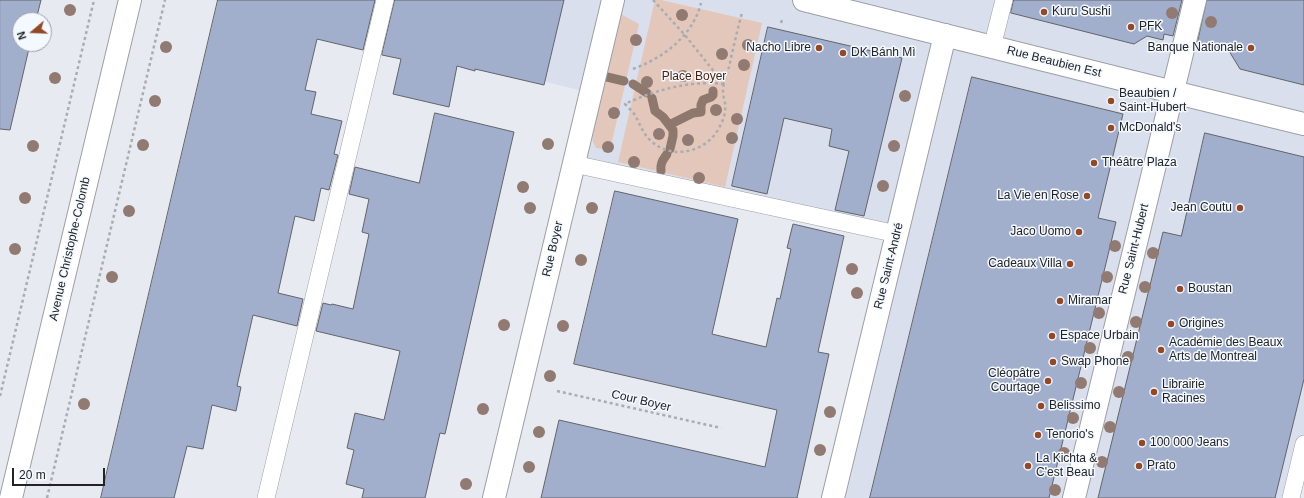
<!DOCTYPE html>
<html>
<head>
<meta charset="utf-8">
<style>
  body { margin:0 }
  #map { position:relative; width:1304px; height:498px; overflow:hidden; background:#e7eaf1; font-family:Helvetica,sans-serif }
  canvas { display:block }
  .north { position:absolute; left:12px; top:12px; width:40px; height:40px; box-sizing:border-box; background:#f4f8ff; border:1px solid #a0a3a8; border-radius:50%; rotate:251deg; font-size:11px; font-weight:700; line-height:16px; text-align:center; color:#212325 }
  .north::after { content:''; display:block; margin:auto; width:14px; height:18px; background:#914928; clip-path:polygon(50% 0,100% 100%,50% 72%,0 100%) }
  .scale { position:absolute; left:12px; top:468px; width:93px; height:18px; box-sizing:border-box; border:2px solid #212325; border-top:0; padding-left:5px; font-size:12px; line-height:14px; white-space:nowrap; color:#212325; -webkit-text-stroke:3px #f4f8ff; paint-order:stroke }
</style>
</head>
<body>
<div id="map">
<canvas width="1304" height="498"></canvas>
<div class="north">N</div>
<div class="scale">20 m</div>
</div>
<script>
const context = document.querySelector('canvas').getContext('2d');
context.lineJoin = 'round';
function paint(path, color) { context.fillStyle = color; context.fill(path, 'evenodd'); }
function trace(path, color, width, dash) { context.strokeStyle = color; context.lineWidth = width; context.lineCap = dash ? 'butt' : 'round'; context.setLineDash(dash || []); context.stroke(path); }
function label(font, color, halo, rows, align = 'center') {
  context.font = font + ' Helvetica,sans-serif'; context.lineWidth = 3; context.setLineDash([]); context.textBaseline = 'middle'; context.strokeStyle = halo; context.fillStyle = color; for (const [text, x, y, turn = 0] of rows) {
    context.save(); context.translate(x, y); context.rotate((+turn || 0) * Math.PI / 180); context.textAlign = isNaN(turn) ? turn : align; if (halo) context.strokeText(text, 0, 0); context.fillText(text, 0, 0); context.restore();
  }
}
paint(new Path2D(`
  M213 0H1304V444L1291 498H829L890 234 574 164 591 93Z`), '#d9dfed');
paint(new Path2D(`
  M655 0H661L762 23 725 187 618 162Z
  M619 13 639 24 610 150 596 148 593 142 591 130Z`), '#e4c7bb');
trace(new Path2D(`
  M607 77 624 81
  M633 84 647 93
  M652 98 655 111 663 117 673 130V136L670 149
  M669 125 693 113 701 112V105L703 100 711 97 713 95V91
  M661 171C660 163 663 160 667 154`), '#8e786e', 9);
const building = new Path2D(`
  M0 0H41L36 20H20V44H30L10 130 0 129Z
  M218 0H375L363 50 317 39 305 90 316 92 311 114 342 121 334 154 338 155 329 190 321 188 314 221 295 216 278 293 303 299 297 326 253 315 237 386 241 387 236 411 212 405 203 449 187 446 174 498H101Z
  M395 0H564L544 85 475 69V71L457 66 449 107 393 94 401 59 382 55Z
  M1014 0H1182L1173 36 1164 34 1163 40 1147 36 1134 44 1011 13Z
  M1207 0H1304V85L1240 69 1229 51 1198 42Z
  M768 27 902 58 864 216 835 210 849 151 829 146 832 129 784 118 767 194 732 186Z
  M972 77 1123 114 1098 218 1116 222 1049 498H870Z
  M435 113 514 132 445 434 440 433 425 498H362L364 489 346 484 354 450 347 448 355 413 384 420 400 351 316 331 323 303 331 305 332 304 353 309 369 234 362 232 369 199 349 194 355 167 419 183Z
  M1205 133 1304 157V379L1275 498H1098L1163 232 1181 236Z
  M615 191 738 219 712 334 766 347 777 298 780 299 791 249 787 248 793 224 844 236 818 352 829 354 797 498H541L559 420 765 467 777 410 574 364Z`);
paint(building, '#a1afcc');
trace(building, '#62646a', 1);
const service = new Path2D(`
  M992 47 1004 0
  M574 164 897 234
  M266 498 385 0
  M1291 498 1304 444`);
const minor = new Path2D(`
  M494 498 613 0
  M833 498 945 35
  M1074 498 1195 0`);
const tertiary = new Path2D(`
  M804 0 1173 92 1304 124`);
const secondary = new Path2D(`
  M11 498 130 0`);
trace(service, '#9c9fa6', 18);
trace(minor, '#9c9fa6', 24);
trace(tertiary, '#9c9fa6', 24);
trace(secondary, '#9c9fa6', 24);
trace(new Path2D(`
  M653 0 684 34 724 84
  M781 23 782 20
  M633 69C663 58 693 36 701 3
  M724 84C691 80 655 90 625 104 628 107 632 111 635 115 640 124 643 134 651 141 672 161 708 152 720 126 724 119 726 111 725 103 724 99 723 95 723 91 723 83 727 74 729 67 733 49 737 31 742 13
  M557 391 721 428
  M0 396 94 0
  M47 498 165 0`), '#a9acb1', 2.5, [3, 3]);
trace(service, '#fff', 17);
trace(minor, '#fff', 22);
trace(tertiary, '#fff', 22);
trace(secondary, '#fff', 22);
context.fillStyle = '#917a71';
for (const [x, y] of [
  [70,10],
  [1172,13],
  [682,15],
  [1211,22],
  [636,40],
  [748,45],
  [166,47],
  [722,54],
  [744,65],
  [683,76],
  [55,78],
  [647,82],
  [905,96],
  [155,101],
  [716,110],
  [614,113],
  [737,119],
  [659,134],
  [732,138],
  [688,140],
  [548,144],
  [143,145],
  [33,146],
  [894,146],
  [608,147],
  [634,162],
  [699,178],
  [883,186],
  [523,187],
  [25,198],
  [530,208],
  [592,208],
  [129,211],
  [1115,246],
  [15,249],
  [1153,253],
  [581,260],
  [852,269],
  [112,277],
  [1107,277],
  [1145,287],
  [857,293],
  [1099,313],
  [1136,322],
  [504,325],
  [563,326],
  [1090,348],
  [1128,357],
  [550,376],
  [1081,383],
  [1119,392],
  [84,404],
  [483,409],
  [830,412],
  [1073,418],
  [1110,427],
  [539,432],
  [820,450],
  [1064,453],
  [1102,462],
  [529,467],
  [466,484],
  [1055,490]
]) { context.beginPath(); context.arc(x, y, 6, 0, 2 * Math.PI); context.fill(); }
for (const [x, y, r, color] of [
  [1044,12,4,"#914928"],
  [1131,27,4,"#914928"],
  [819,48,4,"#914928"],
  [1251,48,4,"#914928"],
  [843,53,4,"#914928"],
  [1111,101,4,"#914928"],
  [1111,128,4,"#914928"],
  [1094,163,4,"#914928"],
  [1087,196,4,"#914928"],
  [1240,208,4,"#914928"],
  [1079,232,4,"#914928"],
  [1070,264,4,"#914928"],
  [1180,289,4,"#914928"],
  [1060,301,4,"#914928"],
  [1171,324,4,"#914928"],
  [1052,336,4,"#914928"],
  [1161,350,4,"#914928"],
  [1053,362,4,"#914928"],
  [1048,381,4,"#914928"],
  [1154,392,4,"#914928"],
  [1041,406,4,"#914928"],
  [1038,435,4,"#914928"],
  [1142,443,4,"#914928"],
  [1028,466,4,"#914928"],
  [1139,466,4,"#914928"]
]) { const dot = new Path2D(); dot.arc(x, y, r, 0, 2 * Math.PI); context.fillStyle = color; context.fill(dot); trace(dot, '#f4f8ff', 1.5); }
label('12px', '#212325', '#f4f8ff', [
  ["Kuru Sushi",1052,12],
  ["PFK",1139,27],
  ["Nacho Libre",811,48,"right"],
  ["Banque Nationale",1243,48,"right"],
  ["DK Bánh Mì",851,53],
  ["Beaubien /",1119,94],
  ["Saint-Hubert",1119,108],
  ["McDonald's",1119,128],
  ["Théâtre Plaza",1102,163],
  ["La Vie en Rose",1079,196,"right"],
  ["Jean Coutu",1232,208,"right"],
  ["Jaco Uomo",1071,232,"right"],
  ["Cadeaux Villa",1062,264,"right"],
  ["Boustan",1188,289],
  ["Miramar",1068,301],
  ["Origines",1179,324],
  ["Espace Urbain",1060,336],
  ["Académie des Beaux",1169,343],
  ["Arts de Montreal",1169,357],
  ["Swap Phone",1061,362],
  ["Cléopâtre",1040,374,"right"],
  ["Courtage",1040,388,"right"],
  ["Librairie",1162,385],
  ["Racines",1162,399],
  ["Belissimo",1049,406],
  ["Tenorio's",1046,435],
  ["100 000 Jeans",1150,443],
  ["La Kichta &",1036,459],
  ["C'est Beau",1036,473],
  ["Prato",1147,466]
], 'left');
label('12px', '#212325', '#f4f8ff', [
  ["Rue Beaubien Est",1054,62,14],
  ["Avenue Christophe-Colomb",70,249,-77],
  ["Rue Boyer",553,249,-77],
  ["Rue Saint-Hubert",1134,249,-76],
  ["Rue Saint-André",889,266,-76],
  ["Cour Boyer",641,401,13]
]);
label('12px', '#4b1f08', '#f4f8ff', [
  ["Place Boyer",694,77]
]);
</script>
</body>
</html>
